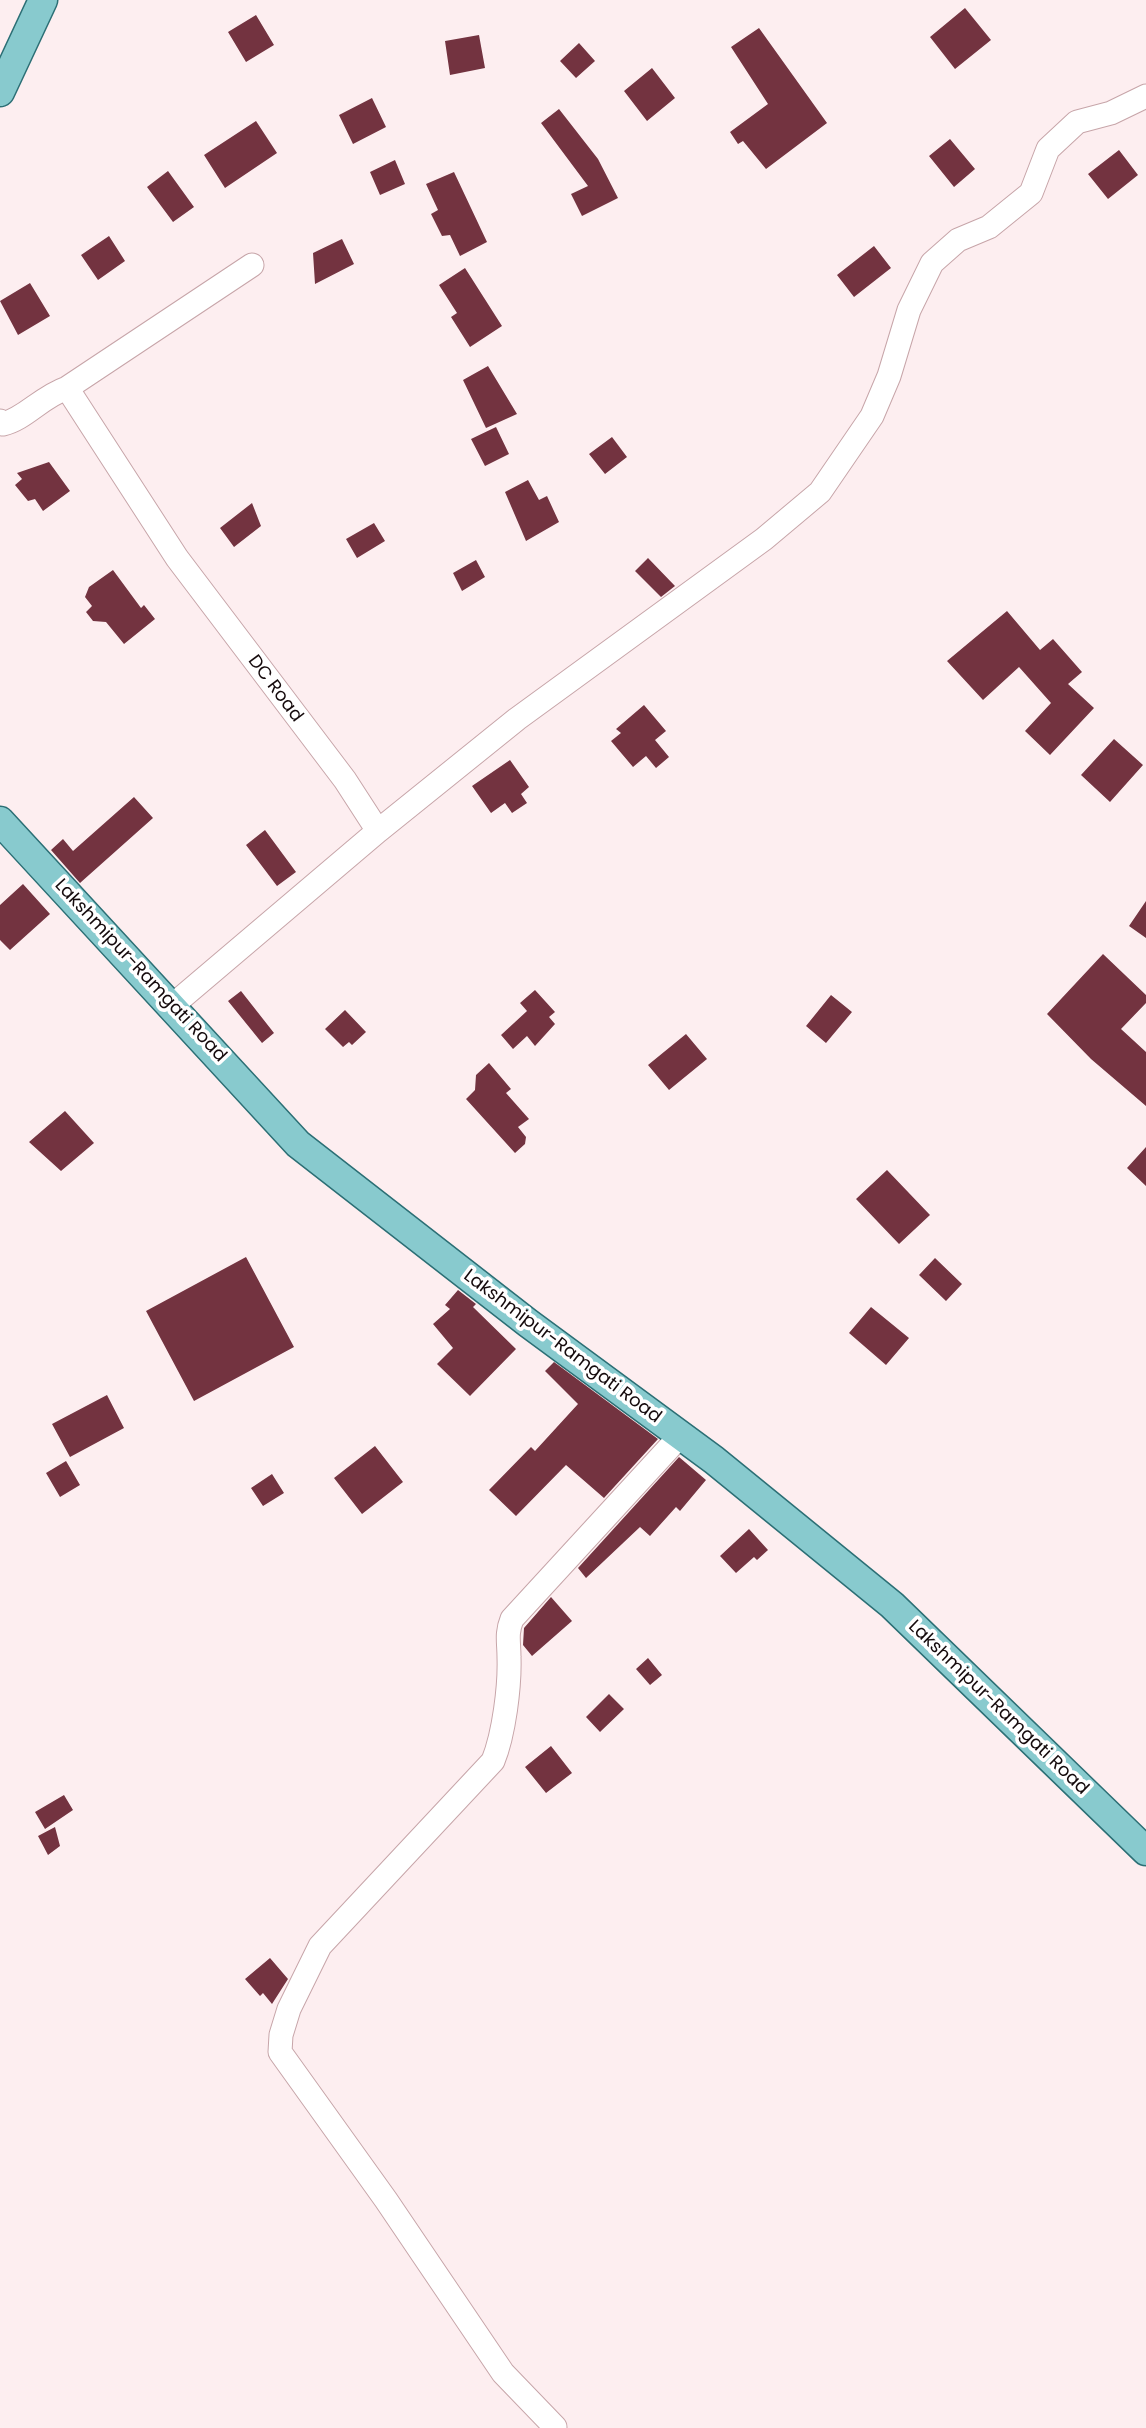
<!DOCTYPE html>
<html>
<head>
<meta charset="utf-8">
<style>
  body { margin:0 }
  canvas { display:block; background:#fdeef0 }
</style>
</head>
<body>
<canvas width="1146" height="2428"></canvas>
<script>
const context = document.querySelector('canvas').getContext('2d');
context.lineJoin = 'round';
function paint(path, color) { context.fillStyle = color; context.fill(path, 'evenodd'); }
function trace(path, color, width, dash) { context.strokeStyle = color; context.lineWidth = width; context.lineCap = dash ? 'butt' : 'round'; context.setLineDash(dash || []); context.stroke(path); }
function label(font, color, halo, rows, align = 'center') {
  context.font = font + ' Poppins,sans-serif'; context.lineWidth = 7; context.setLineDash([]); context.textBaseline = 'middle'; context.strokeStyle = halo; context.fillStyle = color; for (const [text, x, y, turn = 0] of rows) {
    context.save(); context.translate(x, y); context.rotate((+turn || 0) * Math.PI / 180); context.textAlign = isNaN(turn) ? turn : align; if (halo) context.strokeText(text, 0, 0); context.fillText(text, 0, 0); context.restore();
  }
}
paint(new Path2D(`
  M965 8 991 40 955 69 930 37Z
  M256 15 274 45 246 62 228 32Z
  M759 28 827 123 766 169 743 141 738 144 730 132 768 104 731 47Z
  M479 35 485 68 450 75 445 41Z
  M579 43 595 61 576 78 560 61Z
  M652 68 675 98 647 121 624 91Z
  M372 98 386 127 353 144 339 115Z
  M559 109 598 159 618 198 582 216 571 194 588 186 541 123Z
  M256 121 277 153 225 188 204 155Z
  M950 139 975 169 954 187 929 156Z
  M1119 150 1138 175 1108 199 1088 174Z
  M395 160 405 184 380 195 370 172Z
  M168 171 194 207 173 222 147 187Z
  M454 172 487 242 460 256 450 235 442 236 431 214 438 210 426 184Z
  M109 236 125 261 98 280 81 255Z
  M342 239 354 264 315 284 313 253Z
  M874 246 891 268 854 297 837 275Z
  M465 268 502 326 470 347 451 317 457 313 439 285Z
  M30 283 50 316 18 335 0 301Z
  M488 366 517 414 486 428 463 380Z
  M496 427 509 454 485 466 471 439Z
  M612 437 627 457 605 474 589 454Z
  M49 462 70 491 43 511 35 499 28 501 15 485 22 479 17 473Z
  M528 480 539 500 547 496 559 522 526 541 505 492Z
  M252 503 261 526 234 547 220 528Z
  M374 523 385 541 357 558 346 539Z
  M648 558 675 586 661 597 635 571Z
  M476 560 485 577 462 591 453 573Z
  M113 570 141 608 144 605 155 619 124 644 106 622 93 621 86 612 92 606 85 597 89 587Z
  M1007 611 1040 650 1053 639 1082 672 1068 684 1094 708 1050 755 1025 731 1051 703 1019 667 983 700 947 661Z
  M644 705 666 731 655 740 669 757 656 768 646 756 633 767 611 741 621 733 616 729Z
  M1114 739 1143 765 1110 802 1081 775Z
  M510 760 529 787 521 794 527 803 512 813 505 803 491 813 472 786Z
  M134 797 153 818 80 883 51 850 63 839 73 851Z
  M265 830 296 872 277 886 246 845Z
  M23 884 50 914 10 950 0 940V905Z
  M1146 901V938L1129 926Z
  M1103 954 1146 995V1003L1121 1029 1146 1052V1106L1091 1059 1047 1014Z
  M535 990 555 1012 549 1017 555 1024 535 1046 527 1036 513 1049 501 1035 527 1011 520 1003Z
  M241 991 274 1033 262 1043 228 1001Z
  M831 995 852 1012 826 1043 806 1026Z
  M345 1010 366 1032 352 1045 349 1042 343 1047 325 1029Z
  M686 1034 707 1059 669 1090 648 1065Z
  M489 1063 511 1089 506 1093 529 1119 518 1127 526 1137 525 1144 515 1153 466 1099 475 1090 476 1075Z
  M65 1111 94 1143 61 1171 29 1142Z
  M1146 1147V1186L1127 1168Z
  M887 1170 930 1215 899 1244 856 1199Z
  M246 1257 294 1347 194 1401 146 1311Z
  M935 1258 962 1284 946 1301 919 1275Z
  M458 1290 476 1304 473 1307 516 1349 470 1396 437 1364 453 1348 433 1324 450 1309 445 1305Z
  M871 1307 909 1338 886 1365 849 1333Z
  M554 1362 658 1439 604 1498 566 1465 516 1516 489 1490 531 1447 535 1451 578 1404 545 1371Z
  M107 1395 124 1428 70 1457 52 1424Z
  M375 1446 403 1482 362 1514 334 1478Z
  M679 1457 706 1480 680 1511 676 1507 650 1536 640 1527 586 1578 578 1568Z
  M66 1461 80 1485 60 1497 46 1473Z
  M272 1474 284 1493 263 1506 251 1488Z
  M749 1529 768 1550 757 1560 754 1557 736 1573 720 1556Z
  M551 1597 572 1621 532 1656 523 1645 524 1628Z
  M648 1658 662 1675 650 1685 636 1669Z
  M609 1694 624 1709 600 1732 586 1717Z
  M551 1746 572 1773 546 1793 525 1767Z
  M64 1795 73 1810 45 1829 35 1812Z
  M55 1827 60 1846 48 1855 38 1836Z
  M270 1958 288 1979 272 2004 263 1993 260 1996 245 1979Z`), '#733340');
const minor = new Path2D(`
  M67 388 252 265
  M0 421 3 424C25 419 41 397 67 388L177 558 345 780 378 831 173 1005
  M378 831 517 719 764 539 820 492 872 416 889 376 909 310 932 263 958 240 989 227 1031 193 1048 149 1077 122 1111 113 1146 96
  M555 2427 503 2373 386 2200 280 2052 281 2035 289 2009 320 1946 493 1761C504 1734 510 1686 509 1657 509 1642 506 1634 512 1619L681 1435`);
const major = new Path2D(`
  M0 92 43 0
  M0 821 298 1144 528 1323 714 1460 892 1605 1146 1851`);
trace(minor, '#c7a5a9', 25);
trace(major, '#2c6f75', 31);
trace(minor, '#fff', 23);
trace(major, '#88cace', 28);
label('18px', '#150a0c', '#fff', [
  ["DC Road",275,689,53],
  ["Lakshmipur-Ramgati Road",140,971,47],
  ["Lakshmipur-Ramgati Road",562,1347,37],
  ["Lakshmipur-Ramgati Road",998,1708,44]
]);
</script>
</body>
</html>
